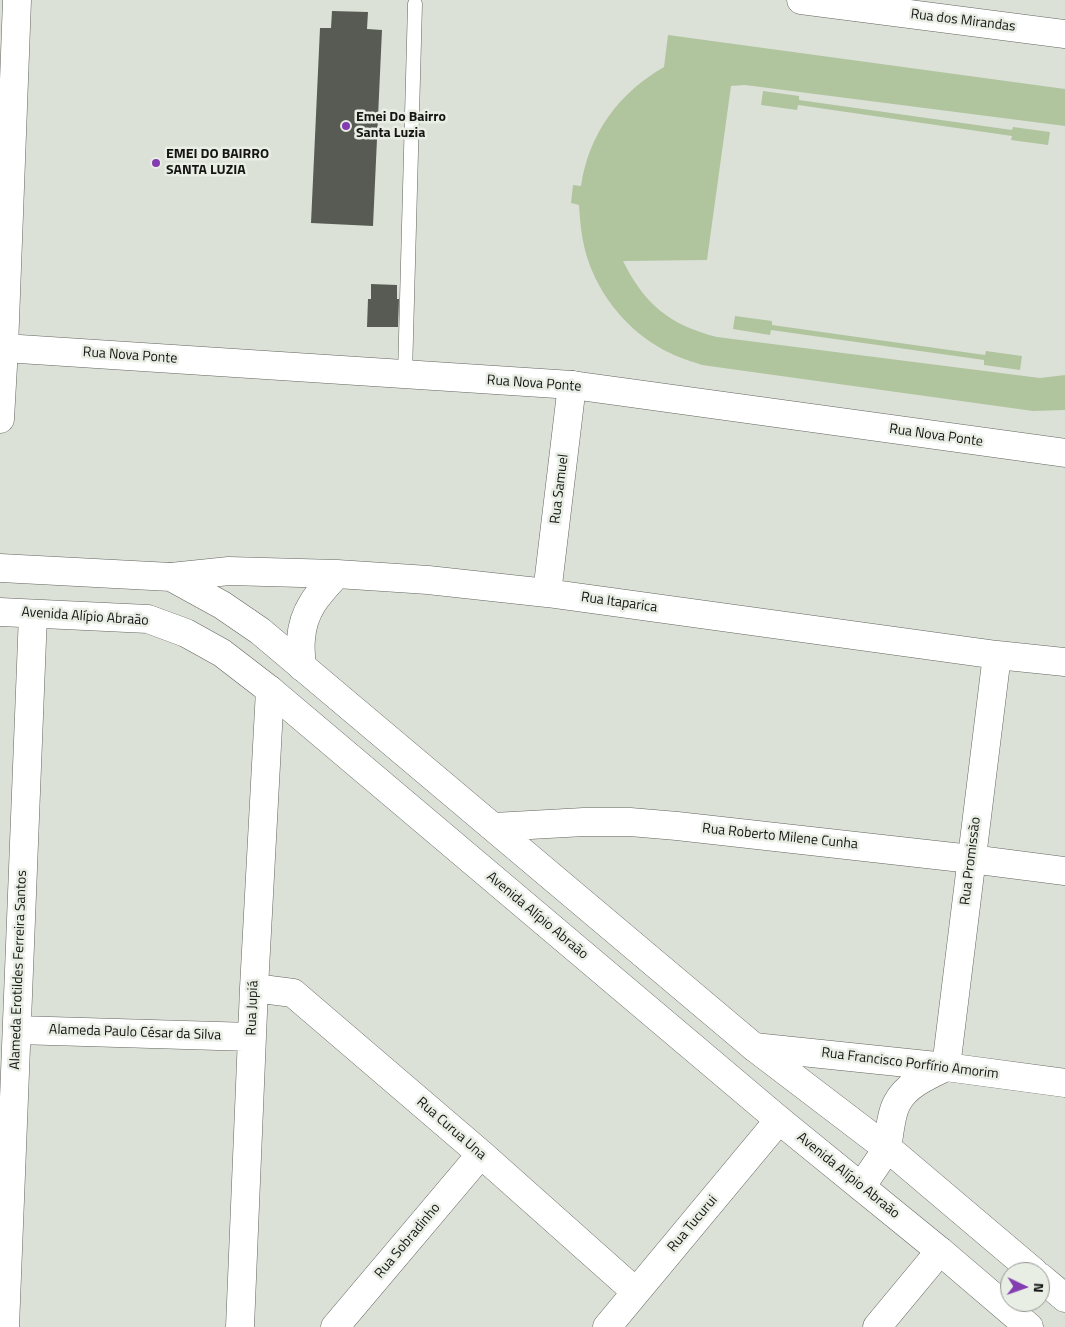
<!DOCTYPE html>
<html>
<head>
<meta charset="utf-8">
<style>
  body { margin:0 }
  #map { position:relative; width:1065px; height:1327px; overflow:hidden; background:#dce1d8; font-family:"Titillium Web",sans-serif }
  canvas { display:block }
  .north { position:absolute; left:1000px; top:1262px; width:50px; height:50px; box-sizing:border-box; background:#e9eee5; border:1px solid #949791; border-radius:50%; rotate:93deg; font-size:14px; font-weight:700; line-height:20px; text-align:center; color:#141512 }
  .north::after { content:''; display:block; margin:auto; width:18px; height:22px; background:#843db0; clip-path:polygon(50% 0,100% 100%,50% 72%,0 100%) }
</style>
</head>
<body>
<div id="map">
<canvas width="1065" height="1327"></canvas>
<div class="north">N</div>
</div>
<script>
const context = document.querySelector('canvas').getContext('2d');
context.lineJoin = 'round';
function paint(path, color) { context.fillStyle = color; context.fill(path, 'evenodd'); }
function trace(path, color, width, dash) { context.strokeStyle = color; context.lineWidth = width; context.lineCap = dash ? 'butt' : 'round'; context.setLineDash(dash || []); context.stroke(path); }
function label(font, color, halo, rows, align = 'center') {
  context.font = font + ' "Titillium Web",sans-serif'; context.lineWidth = 5; context.setLineDash([]); context.textBaseline = 'middle'; context.strokeStyle = halo; context.fillStyle = color; for (const [text, x, y, turn = 0] of rows) {
    context.save(); context.translate(x, y); context.rotate((+turn || 0) * Math.PI / 180); context.textAlign = isNaN(turn) ? turn : align; if (halo) context.strokeText(text, 0, 0); context.fillText(text, 0, 0); context.restore();
  }
}
paint(new Path2D(`
  M668 35 1065 89V126L745 85 731 86 707 260 623 261C645 305 670 325 717 337L1040 378 1065 375V410L1033 411 702 365C687 360 671 355 657 346 622 325 595 289 585 250 581 235 580 220 579 205L571 203 573 185 581 186C589 133 619 93 664 67Z
  M763 91 799 96V100L1012 130 1013 127 1050 132 1048 145 1011 140 1012 136 798 105 797 110 761 105Z
  M735 316 772 321V325L985 355 986 351 1022 356 1020 370 984 365V360L771 330 770 335 733 329Z`), '#b0c49e');
paint(new Path2D(`
  M332 11 368 12 367 29 382 30 373 226 311 223 320 28H331Z
  M371 284 397 285V299H399L398 327H367L368 299H371Z`), '#575b54');
const lane = new Path2D(`
  M405 374 415 4`);
const street = new Path2D(`
  M801 0 1065 34
  M0 419 4 348 17 0
  M171 577 229 571 337 574 428 580 547 593 997 655 1065 662
  M547 593 572 385
  M302 667C301 658 300 648 301 639 303 610 318 594 337 574
  M254 988 293 993 481 1154 636 1292
  M17 1030 252 1037
  M754 1047 946 1067 1065 1083
  M946 1067 997 655
  M887 1149C889 1137 891 1113 897 1103 906 1085 929 1075 946 1067
  M5 1327 33 614
  M240 1327 254 988 270 690
  M335 1327 481 1154
  M607 1327 779 1120
  M877 1327 940 1251`);
const secondary = new Path2D(`
  M4 348 572 385 1065 453
  M0 568 171 577 222 605 260 631 754 1047 897 1156 1034 1272
  M0 612 148 619 186 633 222 653 270 690 779 1120 940 1251 1029 1327
  M494 827 584 822H630L677 826 971 859 1065 871
  M861 1187 887 1149
  M1040 1277 1065 1298`);
trace(lane, '#61655e', 15);
trace(street, '#61655e', 29);
trace(secondary, '#61655e', 29);
trace(lane, '#fff', 14);
trace(street, '#fff', 28);
trace(secondary, '#fff', 28);
for (const [x, y, r, color] of [
  [346,126,5,"#843db0"],
  [156,163,5,"#843db0"]
]) { const dot = new Path2D(); dot.arc(x, y, r, 0, 2 * Math.PI); context.fillStyle = color; context.fill(dot); trace(dot, '#e9eee5', 2); }
label('14px', '#141512', '#e9eee5', [
  ["Rua dos Mirandas",963,21,7],
  ["Rua Nova Ponte",130,356,4],
  ["Rua Nova Ponte",534,384,4],
  ["Rua Nova Ponte",936,436,8],
  ["Rua Samuel",560,489,-83],
  ["Rua Itaparica",619,603,8],
  ["Avenida Alípio Abraão",85,617,4],
  ["Rua Roberto Milene Cunha",780,837,6],
  ["Rua Promissão",971,861,-83],
  ["Avenida Alípio Abraão",537,916,40],
  ["Alameda Erotildes Ferreira Santos",19,970,-88],
  ["Rua Jupiá",253,1008,-88],
  ["Alameda Paulo César da Silva",135,1033,2],
  ["Rua Francisco Porfírio Amorim",910,1064,7],
  ["Rua Curua Una",451,1129,41],
  ["Avenida Alípio Abraão",848,1176,39],
  ["Rua Tucurui",693,1224,-50],
  ["Rua Sobradinho",408,1241,-50]
]);
label('bold 14px', '#141512', '#e9eee5', [
  ["Emei Do Bairro",356,118],
  ["Santa Luzia",356,134],
  ["EMEI DO BAIRRO",166,155],
  ["SANTA LUZIA",166,171]
], 'left');
</script>
</body>
</html>
